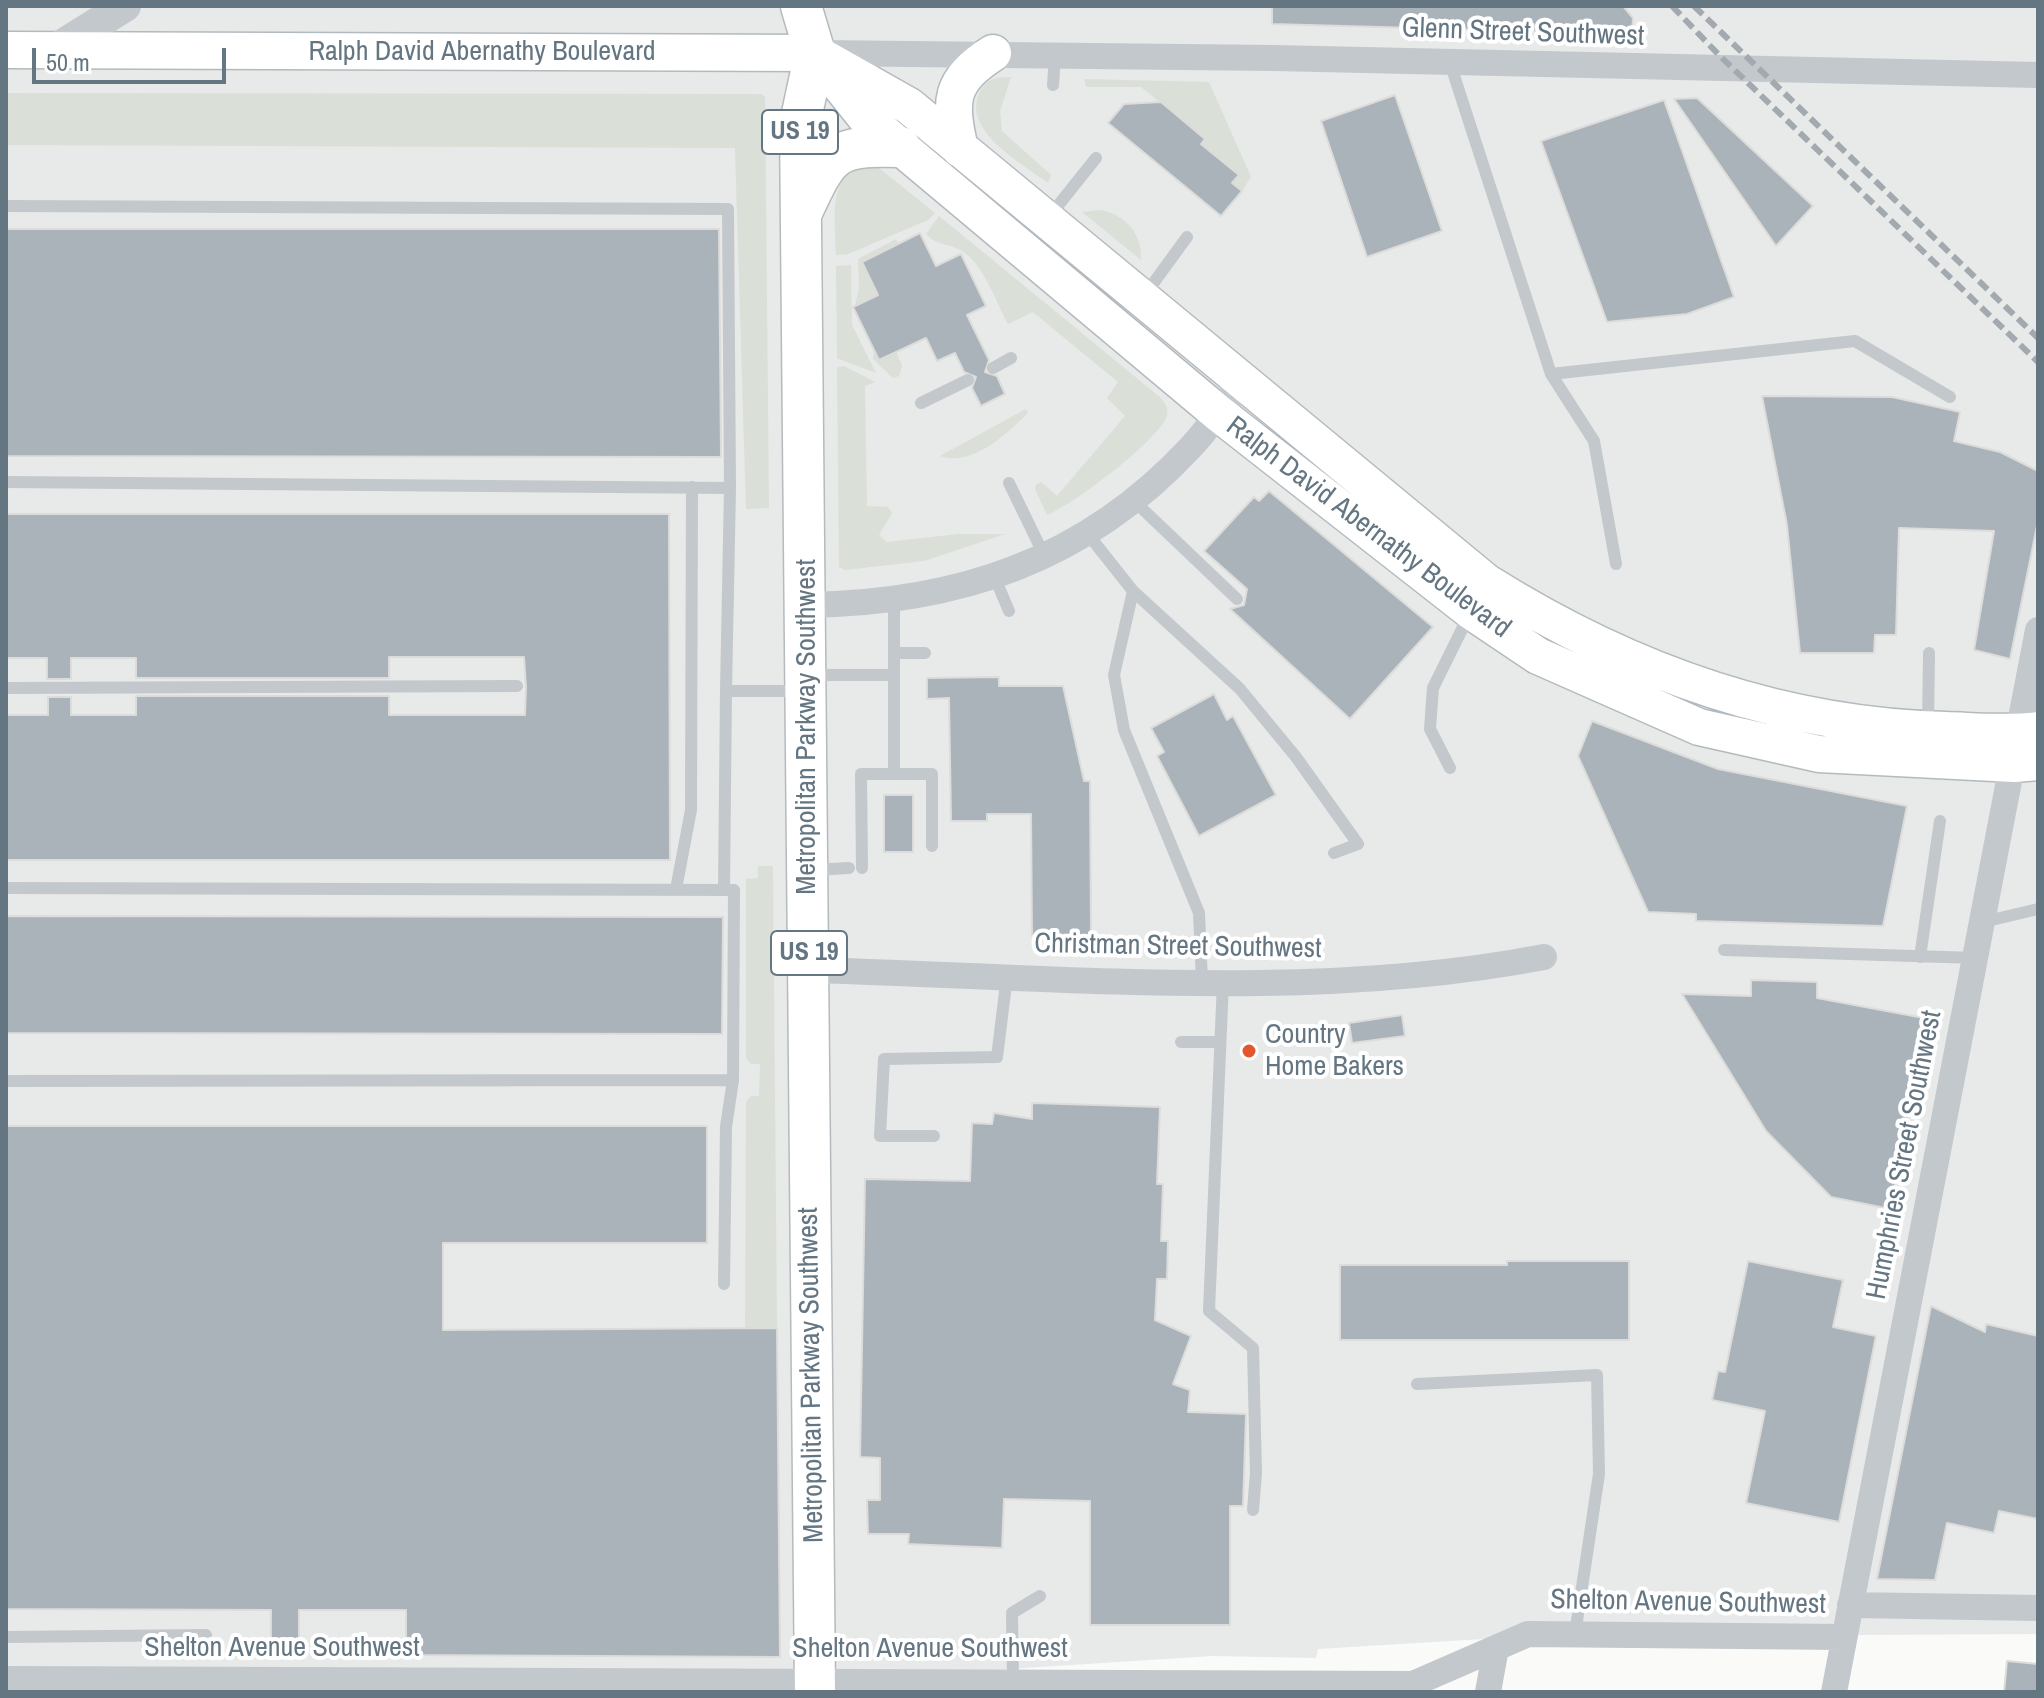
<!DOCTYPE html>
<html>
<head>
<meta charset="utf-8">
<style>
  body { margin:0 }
  #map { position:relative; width:2044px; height:1698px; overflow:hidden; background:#fafaf8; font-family:"Archivo Narrow",sans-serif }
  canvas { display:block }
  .frame { position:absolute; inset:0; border:8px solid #657683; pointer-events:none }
  .scale { position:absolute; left:32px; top:48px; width:194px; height:36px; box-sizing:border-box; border:4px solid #657683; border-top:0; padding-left:10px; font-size:24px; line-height:28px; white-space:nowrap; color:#657683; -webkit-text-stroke:6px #fff; paint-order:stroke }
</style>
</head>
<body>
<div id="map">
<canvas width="2044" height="1698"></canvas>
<div class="frame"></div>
<div class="scale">50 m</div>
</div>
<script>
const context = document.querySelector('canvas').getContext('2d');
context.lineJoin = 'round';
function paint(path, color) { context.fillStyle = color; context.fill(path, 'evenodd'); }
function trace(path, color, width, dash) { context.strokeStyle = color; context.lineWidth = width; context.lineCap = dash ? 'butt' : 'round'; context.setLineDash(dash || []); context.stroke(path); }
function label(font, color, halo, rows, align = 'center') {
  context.font = font + ' "Archivo Narrow",sans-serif'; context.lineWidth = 8; context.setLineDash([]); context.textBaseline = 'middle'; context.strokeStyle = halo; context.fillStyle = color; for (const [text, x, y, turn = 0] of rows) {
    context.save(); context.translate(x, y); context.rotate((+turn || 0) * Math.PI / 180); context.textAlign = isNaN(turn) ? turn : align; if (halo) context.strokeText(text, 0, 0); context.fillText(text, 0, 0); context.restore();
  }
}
paint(new Path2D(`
  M6 6H2038V1634L1516 1637 1318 1649 1316 1658 1212 1656 822 1681 6 1682Z`), '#e8e9e9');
paint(new Path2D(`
  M1011 77 1000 111 1002 131 1051 175 1048 183C1023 164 960 130 980 92 987 78 997 77 1011 77Z
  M1084 79 1209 82 1251 177 1242 191 1232 183 1239 174 1201 144 1205 139 1141 87H1086Z
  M6 93 762 94 765 97 769 508 746 509 735 148 6 145Z
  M861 166 879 168 935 213 928 220 848 254 836 255C836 224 826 180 861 166Z
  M1100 210C1126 214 1143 236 1141 260L1082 212Z
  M939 216 1161 398C1165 404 1169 408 1167 415 1161 439 1071 506 1047 515L1035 489 1036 485 1041 482 1057 496 1125 416 1107 398 1118 382 1033 312 1008 324C996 302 985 268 965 253 952 243 938 247 926 234Z
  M896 239 898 244 862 262 878 295 855 306 859 288 858 259Z
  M851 265 852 325 876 373 837 358 836 266Z
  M874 349 880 360 896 352 902 366 899 376 893 378 873 359Z
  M844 366 875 382 865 386 867 506 888 507 892 513 879 535 887 542 958 534H1005L924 561 845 570 839 567 837 367Z
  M1026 409 1028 413C1006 434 973 467 940 456Z
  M758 866H773L777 1328H745L746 1102 751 1096H759L760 1064H751L746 1058V879L758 878Z`), '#dadfd7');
const building = new Path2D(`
  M1272 6H1623L1633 18 1632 34 1272 24Z
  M1395 95 1442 231 1367 257 1321 121Z
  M1697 98 1813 206 1776 246 1674 99Z
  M1664 100 1734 297 1687 314 1607 322 1541 141Z
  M1161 102 1205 139 1201 144 1239 175 1232 183 1242 191 1221 216 1108 123 1124 104Z
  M6 229H719L721 457 6 456Z
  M920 233 936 266 961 254 986 306 967 315 989 360 985 372 997 376 1005 394 981 406 972 388 976 377 964 372 955 353 937 361 926 338 879 360 853 307 878 295 862 262Z
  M1762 396 1892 397 1960 412 1954 441 2000 452 2038 471V521L2010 659 1974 650 1994 531 1899 528 1896 635H1875L1874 653H1800L1787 525Z
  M1269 491 1433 627 1350 719 1230 609 1244 605 1247 589 1204 551 1254 497 1259 501Z
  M6 514H669L670 860H6V715H48V697H71V715H136V696H389V715H525L526 687 524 657H389V678H136V658H71V679H47V658H6Z
  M999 677V686H1063L1084 781H1090L1091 935 1032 936 1031 814H987V821H951L949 698 927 699V678Z
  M1214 694 1227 720 1233 716 1276 795 1199 836 1157 756 1164 752 1151 728Z
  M1592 721 1718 769 1907 806 1883 926 1696 921V914L1648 912 1578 756Z
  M884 795H913V852H884Z
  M6 916 723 917 722 1034 6 1033Z
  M1751 980 1817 982V998L1929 1019 1890 1209 1831 1197 1766 1131 1682 994 1751 996Z
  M1402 1015 1405 1036 1352 1043 1349 1023Z
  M1032 1103 1160 1107 1157 1184H1163L1161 1241H1168L1167 1279H1157L1155 1320 1191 1336 1173 1384 1190 1390 1188 1412 1246 1414 1243 1506H1230V1625H1090V1501L1004 1499 1002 1548 908 1544 909 1534H868L867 1500H880V1458L860 1457 865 1179 970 1181 972 1123 992 1124 994 1113 1032 1119Z
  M6 1126H707V1243H443V1330L777 1328 780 1657 406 1655V1610H299V1655H271V1610L6 1609Z
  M1507 1261H1629V1340H1340V1265H1507Z
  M1748 1261 1843 1280 1833 1327 1876 1336 1839 1522 1746 1503 1765 1411 1712 1400 1718 1371 1725 1372Z
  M1931 1306 1985 1332 1986 1324 2038 1336V1519L1999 1511 1994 1533 1947 1523 1935 1580 1877 1579Z
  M2007 1661 2038 1664V1692H2004Z`);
paint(building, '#aab3b9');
trace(building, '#dcdcda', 2);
const secondary = new Path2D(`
  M6 50 815 53 909 106 1486 582C1626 670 1780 726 1946 730 1977 731 2008 734 2038 730
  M823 64 867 119 1218 413 1471 611 1538 656 1699 727 1819 754 2014 764 2038 762
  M960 149C949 101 949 81 993 53`);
const primary = new Path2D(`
  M801 6 815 53 800 123 815 1692
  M803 210C830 152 834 145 900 147`);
trace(secondary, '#b3babf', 39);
trace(primary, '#b5babe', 43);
trace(new Path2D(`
  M1450 63 1551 374 1855 341 1950 397
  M1053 85 1055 55
  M6 206 728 209 730 488 726 691
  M1048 218 1096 158
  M1144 296 1187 237
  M993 368 1011 358
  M1551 374 1594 441 1616 564
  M921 403 968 380
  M6 482 730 488
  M1009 483 1044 555
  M1133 500 1237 599
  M1087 533 1133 591 1114 675 1124 730 1199 913 1202 982
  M995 578 1009 611
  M1133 591 1240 689 1296 757 1358 844 1334 853
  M894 600V675
  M894 653H925
  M810 675H894V774H932V846
  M6 688 517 686
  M1928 726 1929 653
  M1450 768 1430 729 1433 688 1470 613
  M862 868 861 774H894
  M812 870 849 868
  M6 888 734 890 733 1080 726 1127 724 1284
  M676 889 691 810 692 487
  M724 889 726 691H799
  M1983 922 2038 909
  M1724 950 1976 958
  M1920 957 1940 821
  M1223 982 1209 1311 1253 1348 1256 1473 1253 1510
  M1181 1042H1220
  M6 1081 733 1080
  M934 1136H880L884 1059 997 1057 1007 976
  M1417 1384 1597 1375 1599 1474 1575 1634
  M6 1637 206 1635
  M1013 1681 1012 1613 1040 1596`), '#c3c8cc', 12);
trace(new Path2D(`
  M818 53 1274 58 2038 75
  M806 605C957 603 1085 561 1190 448 1210 427 1226 403 1243 380
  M809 970C1051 976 1305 1003 1544 957
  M1850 1605 2038 1608
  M6 1679 1413 1684 1528 1634 1844 1637
  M1488 1692 1496 1648
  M1834 1692 2038 630`), '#c3c8cc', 26);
trace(new Path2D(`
  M53 51 125 6`), '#c3c8cc', 32);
trace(secondary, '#fff', 36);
trace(primary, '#fff', 40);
trace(new Path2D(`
  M1672 6 1720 56 2038 362
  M1694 6 2038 338`), '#a2aab0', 6, [12, 6]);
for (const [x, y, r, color] of [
  [1249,1051,8,"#e4572e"]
]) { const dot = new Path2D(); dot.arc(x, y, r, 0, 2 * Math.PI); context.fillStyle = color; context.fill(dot); trace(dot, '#fff', 3); }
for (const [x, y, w] of [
  [800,132,76],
  [809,953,76]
]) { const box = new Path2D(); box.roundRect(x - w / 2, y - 22, w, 44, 6); context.fillStyle = '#fff'; context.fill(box); trace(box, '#657683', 2); }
label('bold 26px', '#657683', null, [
  ["US 19",800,132],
  ["US 19",809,953]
]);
label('28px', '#657683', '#fff', [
  ["Glenn Street Southwest",1523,33,2],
  ["Ralph David Abernathy Boulevard",482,52],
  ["Ralph David Abernathy Boulevard",1368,528,37],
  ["Metropolitan Parkway Southwest",807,727,-90],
  ["Christman Street Southwest",1178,947,1],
  ["Humphries Street Southwest",1905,1155,-79],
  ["Metropolitan Parkway Southwest",812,1375,-91],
  ["Shelton Avenue Southwest",1688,1603,1],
  ["Shelton Avenue Southwest",282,1648],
  ["Shelton Avenue Southwest",930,1649]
]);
label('28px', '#657683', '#fff', [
  ["Country",1265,1035],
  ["Home Bakers",1265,1067]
], 'left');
</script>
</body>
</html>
